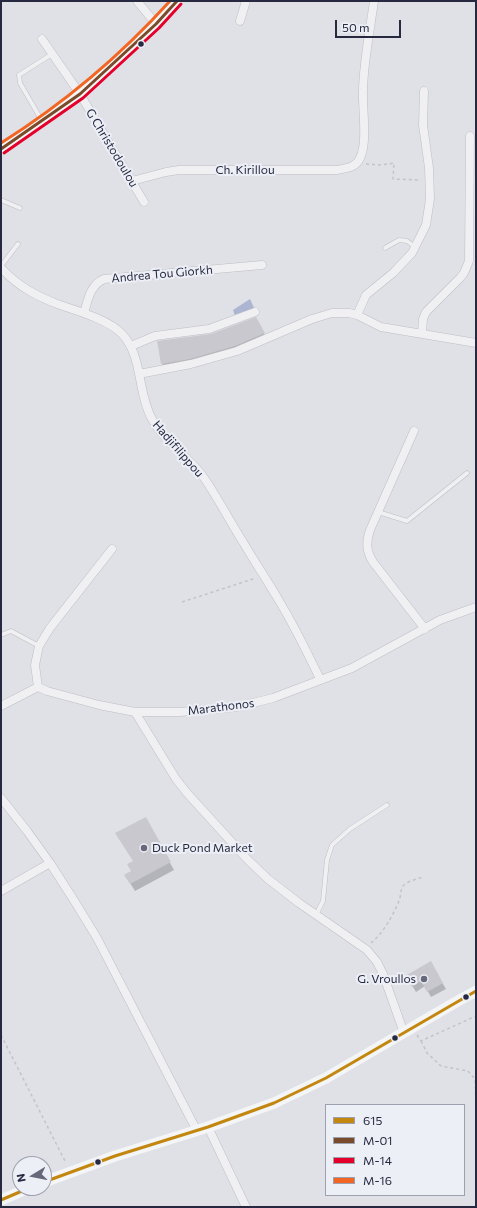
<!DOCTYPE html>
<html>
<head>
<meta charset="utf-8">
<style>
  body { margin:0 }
  #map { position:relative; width:477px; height:1208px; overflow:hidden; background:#e0e1e6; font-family:Commissioner,sans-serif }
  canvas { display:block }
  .frame { position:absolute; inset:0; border:2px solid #262940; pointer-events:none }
  .legend { position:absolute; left:325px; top:1104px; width:140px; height:92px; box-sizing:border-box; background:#edeff6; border:1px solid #9da0ad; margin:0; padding:5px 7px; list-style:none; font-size:12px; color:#262940 }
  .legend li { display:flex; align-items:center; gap:8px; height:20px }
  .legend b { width:20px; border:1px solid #9da0ad }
  .north { position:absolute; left:12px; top:1156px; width:40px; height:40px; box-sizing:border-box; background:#edeff6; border:1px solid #9da0ad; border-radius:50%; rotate:260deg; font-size:11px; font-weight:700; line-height:16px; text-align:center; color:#262940 }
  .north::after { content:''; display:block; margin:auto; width:14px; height:18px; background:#67697a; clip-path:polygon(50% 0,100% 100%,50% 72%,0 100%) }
  .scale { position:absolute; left:335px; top:20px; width:66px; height:18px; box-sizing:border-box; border:2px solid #262940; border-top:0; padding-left:5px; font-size:12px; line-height:14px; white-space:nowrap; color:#262940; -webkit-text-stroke:3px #edeff6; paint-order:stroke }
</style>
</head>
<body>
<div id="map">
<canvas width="477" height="1208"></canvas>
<div class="frame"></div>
<ul class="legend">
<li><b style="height:5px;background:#c38710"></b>615</li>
<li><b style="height:5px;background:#7a4b2a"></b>M-01</li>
<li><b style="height:5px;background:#e4002b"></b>M-14</li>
<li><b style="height:5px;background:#f26522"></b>M-16</li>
</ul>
<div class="north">N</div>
<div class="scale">50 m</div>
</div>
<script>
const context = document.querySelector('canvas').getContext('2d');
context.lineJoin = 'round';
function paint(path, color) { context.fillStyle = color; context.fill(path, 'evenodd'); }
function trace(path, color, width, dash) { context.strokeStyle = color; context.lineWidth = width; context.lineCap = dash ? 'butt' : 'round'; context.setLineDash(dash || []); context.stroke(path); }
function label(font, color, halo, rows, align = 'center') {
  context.font = font + ' Commissioner,sans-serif'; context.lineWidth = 4; context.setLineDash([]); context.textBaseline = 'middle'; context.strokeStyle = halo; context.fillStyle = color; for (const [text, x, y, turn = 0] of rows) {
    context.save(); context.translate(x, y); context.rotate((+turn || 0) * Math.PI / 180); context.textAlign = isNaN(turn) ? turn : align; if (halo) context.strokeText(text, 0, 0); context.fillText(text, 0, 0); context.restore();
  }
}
paint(new Path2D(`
  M250 299 255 310 235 316 233 310Z`), '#acb6d3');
paint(new Path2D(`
  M256 319 266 337 237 349 164 367 162 364 211 335Z
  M145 818 174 870 135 891 125 875 132 871Z
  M430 963 446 989 431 997 425 986 416 992 407 977Z`), '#0003');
paint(new Path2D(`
  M256 317 265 333 235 346 190 359 161 364 157 341 211 334Z
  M146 817 171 862 130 884 124 875 131 871 127 864 133 861 115 833Z
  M431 961 443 983 427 992 421 981 412 987 405 976Z`), '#c8c8ce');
const service = new Path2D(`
  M42 121 20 83 19 75 52 54
  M1 200 20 208
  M385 248 399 240 407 241 415 247
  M1 266 18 244
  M378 512 407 521 467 473
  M1 635 11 631 39 646
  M316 915 323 901 327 860 332 845 350 829 387 805`);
const minor = new Path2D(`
  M137 1 156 24
  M240 21 246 1
  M42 39 80 94 144 202
  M132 181 166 172 179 170H337C346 168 356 168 360 158 368 143 362 107 363 89 364 59 370 30 374 1
  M1 268C19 287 36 296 60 305 78 311 109 320 122 334 143 356 137 392 152 419 164 442 187 455 202 475 217 496 229 520 243 542 254 561 267 580 278 599 294 625 307 652 320 679
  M84 313C88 300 90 285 104 279L262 265
  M357 315 366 295 393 273 412 253 426 225 430 199 429 168 423 125 424 91
  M422 333 423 319 426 312 460 278 464 273 469 261 470 136
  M131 346 155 336 209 329 255 312
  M139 374 191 364 237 351 312 319 332 313H349L357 315 381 327 476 343
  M414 431 370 530C366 542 366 551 373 562L425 629
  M38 687 35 665 39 646 50 628 112 549
  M1 706 38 687 47 691 99 705 135 712H180L237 707 273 698 352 668 440 620 476 607
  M135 712 176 779 187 793 248 860 268 879 299 903 367 950 377 962 383 974 404 1033
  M1 798 27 831 50 863 75 902 97 938 197 1131
  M1 891 50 863
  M208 1127 246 1207`);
trace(service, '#bdbec4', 5);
trace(minor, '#bdbec4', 9);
trace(new Path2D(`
  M366 164 381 165 394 163 393 179 421 180
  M182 602 256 578
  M371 943C384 932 392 917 399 901 401 897 400 891 403 886 407 881 417 879 423 877
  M1 1035 66 1163
  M417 1035 421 1041 476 1016
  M421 1041 427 1053 441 1066 468 1071 475 1079 476 1103`), '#c2c2c9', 1.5, [3, 3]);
trace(service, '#f0f0f2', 4);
trace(minor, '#f0f0f2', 8);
trace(new Path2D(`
  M1 149 17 139 80 94 156 24 177 1
  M44 1182 115 1156 208 1127 274 1103 326 1078 456 1002 476 991
  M1 1200 29 1188`), '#f4f5f6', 11);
trace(new Path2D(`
  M44 1182 115 1156 208 1127 274 1103 326 1078 476 991
  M1 1200 29 1188`), '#c38710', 3);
trace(new Path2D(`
  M1 149 80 94 156 24 177 1`), '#7a4b2a', 3);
trace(new Path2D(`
  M4 153 83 98 159 28 181 4`), '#e4002b', 3);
trace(new Path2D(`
  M1 143C63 104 121 55 170 1`), '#f26522', 3);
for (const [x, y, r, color] of [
  [141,44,3.5,"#262940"],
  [144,848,4,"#67697a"],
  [424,979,4,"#67697a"],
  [466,997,3.5,"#262940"],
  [395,1038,3.5,"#262940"],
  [98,1162,3.5,"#262940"]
]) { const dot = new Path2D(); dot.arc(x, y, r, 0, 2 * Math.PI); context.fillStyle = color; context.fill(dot); trace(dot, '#edeff6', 1.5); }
label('12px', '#262940', '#edeff6', [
  ["G Christodoulou",112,148,59],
  ["Ch. Kirillou",245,170],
  ["Andrea Tou Giorkh",162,274,-5],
  ["Hadjifilippou",178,449,49],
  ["Marathonos",221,707,-7]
]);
label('12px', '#262940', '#edeff6', [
  ["Duck Pond Market",152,848],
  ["G. Vroullos",416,979,"right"]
], 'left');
</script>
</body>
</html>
